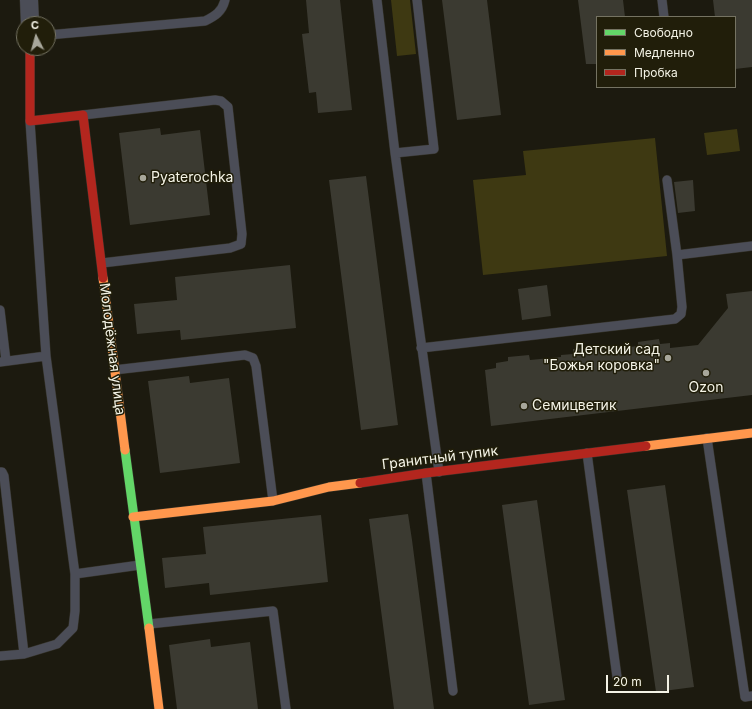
<!DOCTYPE html>
<html>
<head>
<meta charset="utf-8">
<style>
  body { margin:0 }
  #map { position:relative; width:752px; height:709px; overflow:hidden; background:#1c1a0f; font-family:Inter,sans-serif }
  canvas { display:block }
  .legend { position:absolute; left:596px; top:16px; width:140px; height:72px; box-sizing:border-box; background:#211e0a; border:1px solid #757362; margin:0; padding:5px 7px; list-style:none; font-size:12px; color:#f4f3e6 }
  .legend li { display:flex; align-items:center; gap:8px; height:20px }
  .legend b { width:20px; border:1px solid #757362 }
  .north { position:absolute; left:16px; top:16px; width:40px; height:40px; box-sizing:border-box; background:#211e0a; border:1px solid #757362; border-radius:50%; rotate:354deg; font-size:11px; font-weight:700; line-height:16px; text-align:center; color:#f4f3e6 }
  .north::after { content:''; display:block; margin:auto; width:14px; height:18px; background:#a8a79b; clip-path:polygon(50% 0,100% 100%,50% 72%,0 100%) }
  .scale { position:absolute; left:606px; top:675px; width:63px; height:18px; box-sizing:border-box; border:2px solid #f4f3e6; border-top:0; padding-left:5px; font-size:12px; line-height:14px; white-space:nowrap; color:#f4f3e6; -webkit-text-stroke:3px #211e0a; paint-order:stroke }
</style>
</head>
<body>
<div id="map">
<canvas width="752" height="709"></canvas>
<ul class="legend">
<li><b style="height:5px;background:#63d668"></b>Свободно</li>
<li><b style="height:5px;background:#ff974d"></b>Медленно</li>
<li><b style="height:5px;background:#b3261e"></b>Пробка</li>
</ul>
<div class="north">С</div>
<div class="scale">20 m</div>
</div>
<script>
const context = document.querySelector('canvas').getContext('2d');
context.lineJoin = 'round';
function paint(path, color) { context.fillStyle = color; context.fill(path, 'evenodd'); }
function trace(path, color, width, dash) { context.strokeStyle = color; context.lineWidth = width; context.lineCap = dash ? 'butt' : 'round'; context.setLineDash(dash || []); context.stroke(path); }
function label(font, color, halo, rows, align = 'center') {
  context.font = font + ' Inter,sans-serif'; context.lineWidth = 3; context.setLineDash([]); context.textBaseline = 'middle'; context.strokeStyle = halo; context.fillStyle = color; for (const [text, x, y, turn = 0] of rows) {
    context.save(); context.translate(x, y); context.rotate((+turn || 0) * Math.PI / 180); context.textAlign = isNaN(turn) ? turn : align; if (halo) context.strokeText(text, 0, 0); context.fillText(text, 0, 0); context.restore();
  }
}
paint(new Path2D(`
  M391 0H410L416 54 397 56Z
  M737 129 740 151 707 155 704 133Z
  M655 138 667 256 483 275 473 180 526 175 523 151Z`), '#3e3912');
paint(new Path2D(`
  M306 0H340L352 110 318 113 316 92 309 93 302 34 309 33Z
  M442 0H487L501 115 457 120Z
  M578 0H623L625 17H597V64H586Z
  M713 0H752V67L735 69V17H715Z
  M160 128 161 135 200 130 210 215 130 225 119 133Z
  M366 176 398 425 361 430 329 180Z
  M693 180 695 211 678 213 674 182Z
  M290 265 296 328 181 340 180 330 137 334 134 304 177 300 175 277Z
  M547 285 551 316 522 320 518 289Z
  M752 291V395L491 426 485 370 496 368V363L508 361V357L529 355 530 360 561 357V355L573 354V349L594 347 595 351 638 346V342L659 339 660 344 670 343V348L698 345 728 308 726 294Z
  M189 376 190 383 229 378 240 463 160 473 148 381Z
  M665 485 694 687 656 692 627 490Z
  M537 500 565 700 529 705 502 505Z
  M408 514 412 540 434 709H394L369 519Z
  M321 515 328 582 210 595 209 583 165 588 162 558 206 554 203 527Z
  M210 639 211 647 250 642 258 709H177L169 645Z`), '#3b3a31');
const lane = new Path2D(`
  M377 0 395 153 439 472
  M662 0 664 17
  M48 35 205 21C215 16 222 12 225 0
  M83 115 215 100 221 101 228 107 242 234 241 244 230 248 102 263
  M395 153 434 149 417 0
  M667 180 677 255
  M0 310 6 361
  M421 348 675 319 681 314 682 307 677 255 752 246
  M0 362 46 356
  M114 370 245 355 253 358 256 366 273 501
  M707 438 745 697 752 696
  M587 453 617 677
  M0 472H2L4 476 24 654
  M426 473 453 691
  M75 574 140 565
  M149 624 273 611 286 709
  M0 656 24 654 57 644 73 628 75 611V574L46 356 30 121`);
const street = new Path2D(`
  M29 0 30 24`);
const fast = new Path2D(`
  M125 450 149 628`);
const slow = new Path2D(`
  M103 278 125 450
  M646 446 752 433
  M133 517 273 501 329 487 360 483
  M149 628 159 709`);
const jam = new Path2D(`
  M30 48V121L83 115 103 278
  M360 483 426 473 646 446`);
trace(lane, '#35332a', 10);
trace(street, '#35332a', 19);
trace(fast, '#35332a', 10);
trace(slow, '#35332a', 10);
trace(jam, '#35332a', 10);
trace(lane, '#4b4d57', 9);
trace(street, '#4b4d57', 18);
trace(fast, '#63d668', 9);
trace(slow, '#ff974d', 9);
trace(jam, '#b3261e', 9);
for (const [x, y, r, color] of [
  [143,178,4,"#a8a79b"],
  [668,358,4,"#a8a79b"],
  [706,373,4,"#a8a79b"],
  [524,406,4,"#a8a79b"]
]) { const dot = new Path2D(); dot.arc(x, y, r, 0, 2 * Math.PI); context.fillStyle = color; context.fill(dot); trace(dot, '#211e0a', 1.5); }
label('14px', '#f4f3e6', '#211e0a', [
  ["Pyaterochka",151,178],
  ["Детский сад",660,350,"right"],
  ["\"Божья коровка\"",660,366,"right"],
  ["Ozon",706,388,"center"],
  ["Семицветик",532,406]
], 'left');
label('14px', '#f4f3e6', '#211e0a', [
  ["Молодёжная улица",112,349,83],
  ["Гранитный тупик",440,458,-7]
]);
</script>
</body>
</html>
